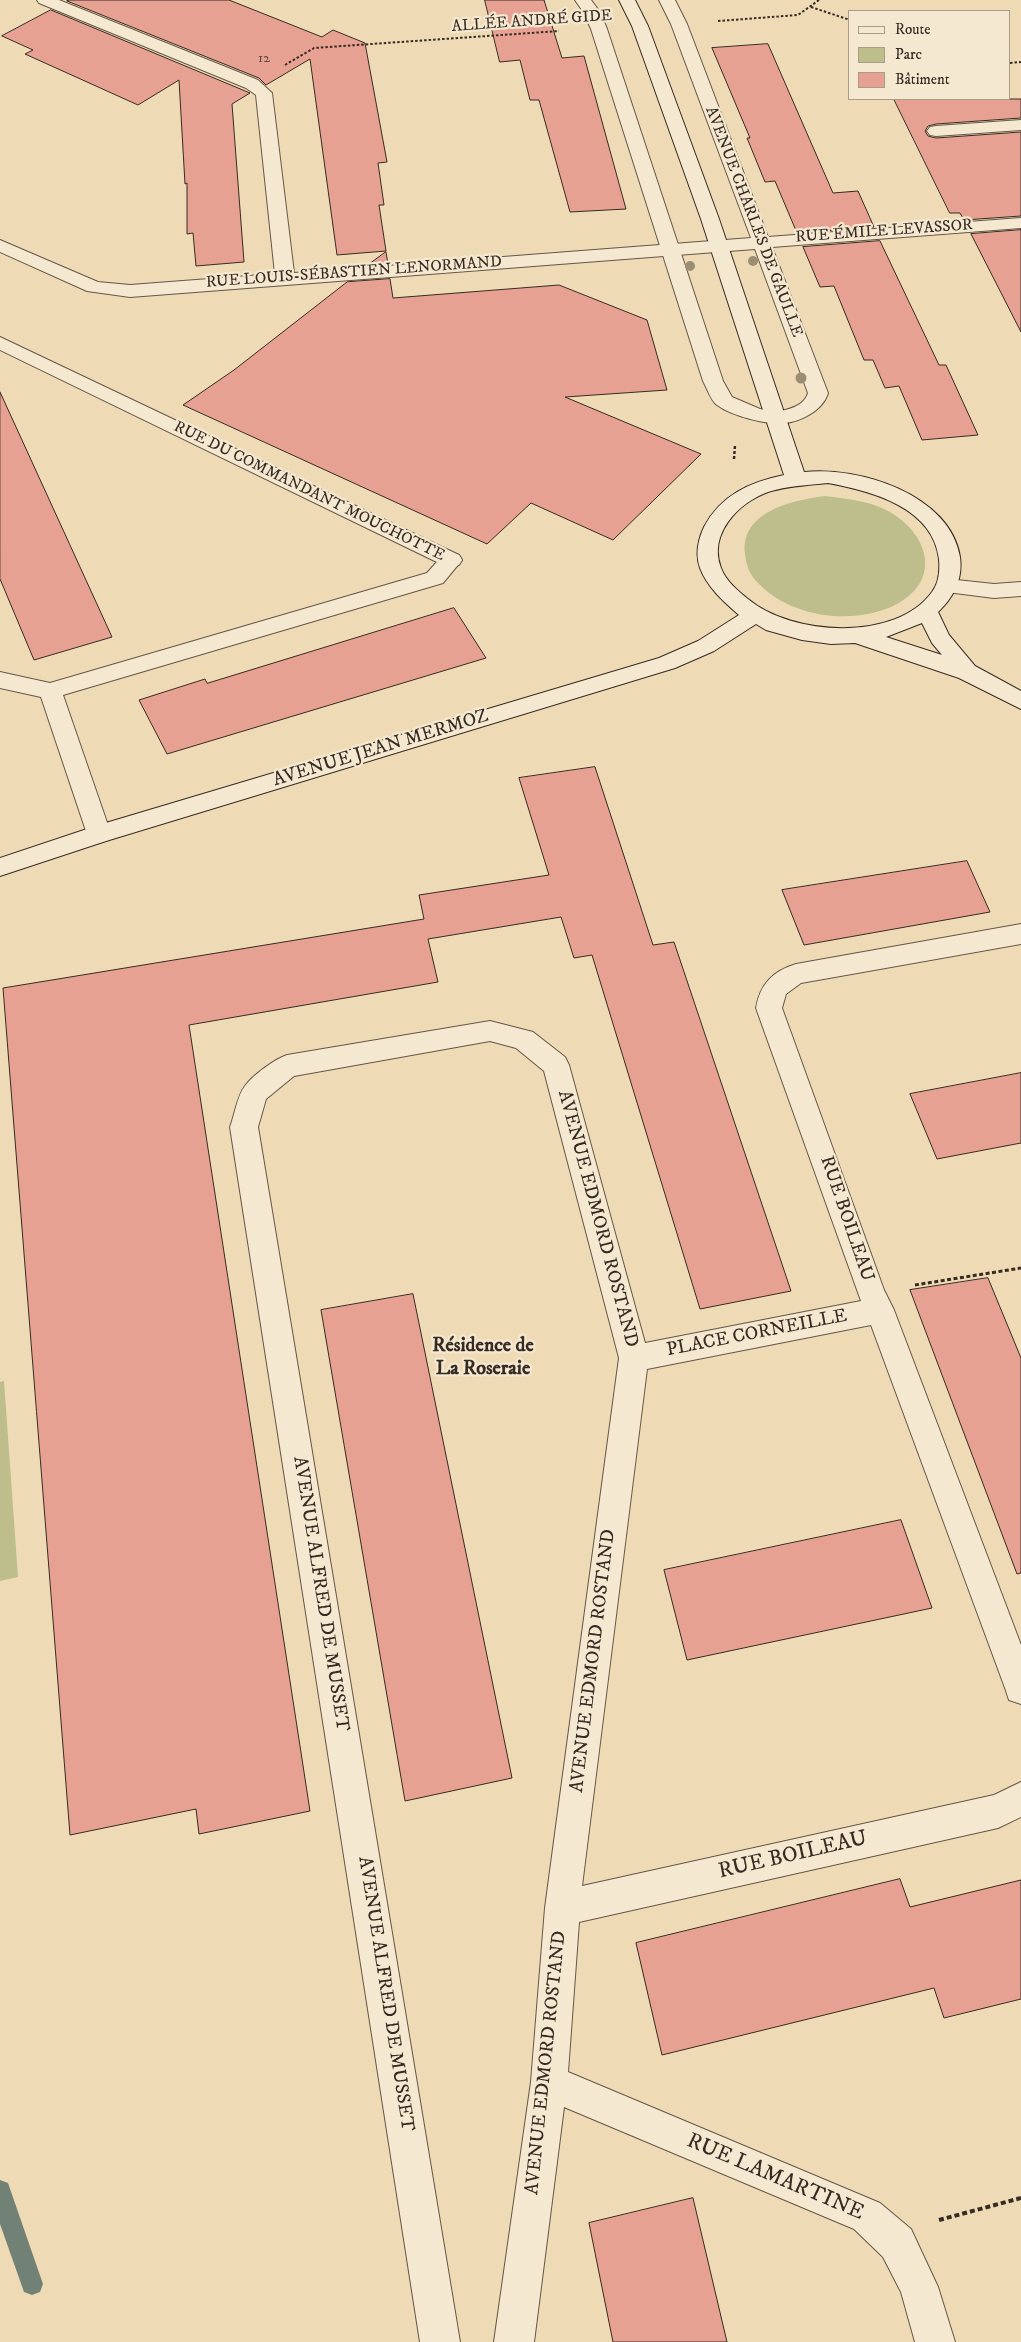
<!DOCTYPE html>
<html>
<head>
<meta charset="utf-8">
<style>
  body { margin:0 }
  #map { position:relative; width:1021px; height:2342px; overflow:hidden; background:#eedbb6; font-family:"IM FELL DW Pica",serif }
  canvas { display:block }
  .legend { position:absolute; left:848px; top:10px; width:162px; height:90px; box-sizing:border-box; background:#f4e8d0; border:1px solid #a89c8a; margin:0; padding:6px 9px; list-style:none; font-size:15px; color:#372a22 }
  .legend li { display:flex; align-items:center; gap:10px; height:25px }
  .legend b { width:25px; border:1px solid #a89c8a }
</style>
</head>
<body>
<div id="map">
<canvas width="1021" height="2342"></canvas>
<ul class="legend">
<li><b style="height:6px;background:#f4e8d0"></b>Route</li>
<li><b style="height:14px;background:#bdbe8b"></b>Parc</li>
<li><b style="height:14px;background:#e7a193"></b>Bâtiment</li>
</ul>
</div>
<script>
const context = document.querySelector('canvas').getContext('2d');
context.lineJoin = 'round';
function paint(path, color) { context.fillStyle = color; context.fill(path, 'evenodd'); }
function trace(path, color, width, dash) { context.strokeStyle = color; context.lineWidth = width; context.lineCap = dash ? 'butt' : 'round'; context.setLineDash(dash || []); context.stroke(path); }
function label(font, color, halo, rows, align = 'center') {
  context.font = font + ' "IM FELL DW Pica",serif'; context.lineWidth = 4.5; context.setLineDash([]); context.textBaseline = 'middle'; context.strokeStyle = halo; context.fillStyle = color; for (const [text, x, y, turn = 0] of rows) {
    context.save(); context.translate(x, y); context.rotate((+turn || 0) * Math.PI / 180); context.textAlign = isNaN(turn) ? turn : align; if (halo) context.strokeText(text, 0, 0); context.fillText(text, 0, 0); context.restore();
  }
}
paint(new Path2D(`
  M825 496C845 499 865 500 884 509 926 529 945 578 897 604 855 626 792 618 759 584 750 576 746 565 745 554 740 511 794 500 825 496Z
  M4 1381 18 1577 0 1581V1382Z`), '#bdbe8b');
paint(new Path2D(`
  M0 2180 8 2183 43 2284 40 2292 32 2295 24 2292 0 2224Z`), '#728176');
const building = new Path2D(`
  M70 0H229L322 37 333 30 365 43 387 162 378 163 384 205H379L386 251 337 255 310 59 266 85 259 78 67 1Z
  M485 0H544L562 58 584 56 626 209 570 212 539 100H530L520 60 500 62Z
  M51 10 250 93 232 104 244 262 196 266 193 233 187 234V183L185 184 179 80 138 105 25 54 33 50 2 36Z
  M768 44 833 193 858 191 874 227 797 233 775 181 765 182 747 138H750L712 48Z
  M894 99H1021V118L936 124 928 126 925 131 928 136 936 138 1021 132V216L964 220 960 213H950Z
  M1021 230V332L971 234Z
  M880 241 939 365H946L978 435 922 440 899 386 885 388 873 360H864L834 286 820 287 803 247Z
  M386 252 388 264 368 265Z
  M390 279 393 298 559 285 647 320 667 390 565 397 701 454 613 540 531 503 487 544 183 405 234 370 347 282Z
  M0 392 112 637 34 660 0 579Z
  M454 608 486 658 167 754 139 700 205 679 207 683Z
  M595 767 653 945 674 942 791 1291 700 1309 592 955 574 958 561 917 428 939 438 982 189 1025 310 1811 199 1834 196 1809 70 1835 3 988 424 919 419 895 549 875 519 778Z
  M967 861 990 912 804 945 782 890Z
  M1021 1073V1143L937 1159 910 1094Z
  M988 1278 1021 1358V1573L1017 1574 910 1290Z
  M413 1294 512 1778 405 1801 321 1310Z
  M901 1520 932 1608 687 1660 664 1570Z
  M900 1879 910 1907 1021 1880V1999L944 2018 934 1988 662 2055 636 1943Z
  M693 2198 727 2342H613L589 2223Z`);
paint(building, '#e7a193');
trace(building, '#372a22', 1);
const lane = new Path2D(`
  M575 0H591L600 12 607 29 723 381 732 397 760 409 783 414 786 418 783 422C768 426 730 415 717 405 711 401 707 388 703 381L591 29 584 13Z
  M0 337 459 555 462 560 459 565 451 567 443 565 0 350Z`);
const street = new Path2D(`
  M37 0H59L258 80 272 93 294 273 751 238 671 24 659 0H675L687 24 768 237 1021 218V228L772 247 828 393C822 414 789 428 769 422L766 418 769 414C783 410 803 409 808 393L755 249 130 297 87 291 0 252V240L98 282 130 285 275 274 256 95 246 88 39 3Z
  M1021 120V130L936 136 930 135 927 131 930 127 936 126Z
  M451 553 459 555 462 560 443 583 63 695 111 834 108 840 99 843 90 840 87 834 41 697 0 688V672L50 683 427 573 443 555Z
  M947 579 994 584 1021 582V596L994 598 939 591 936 586 939 581Z
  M1021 924V944L801 983 786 994 782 1008 884 1290 894 1310 1021 1645V1704L1009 1700 1005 1688 871 1325 647 1369 582 1886 994 1795 1021 1782V1817L998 1828 579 1922 568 2072 880 2203 911 2229 938 2287 955 2342H915L901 2292 883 2257 854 2229 564 2107 534 2342H494L531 2082 545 1908 619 1358 544 1071 516 1048 490 1041 294 1076 266 1099 258 1127 460 2342H420L230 1127C235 1114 237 1096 245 1086 253 1075 275 1059 287 1055L490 1021 533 1032 565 1057 569 1065 645 1343 861 1301 756 1008C760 984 773 971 796 964Z`);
const secondary = new Path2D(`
  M619 0H635L648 26 719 219 804 472C858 466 950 494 960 557 963 579 954 597 938 612L949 635 975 666 1021 691V709L959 678 855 643 831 644 802 640 766 630 756 624 714 651 675 668 106 841 0 876V858L99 825 659 658 698 641 739 615C724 602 707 587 700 568 695 554 698 540 704 527 721 495 750 482 784 475L701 219 632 26ZM828 483C871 491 933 507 939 559 940 570 939 583 932 592 896 642 792 636 748 599 738 591 726 581 721 568 708 534 738 503 768 492 787 486 808 485 828 483ZM922 623 932 643 942 655 886 637Z`);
trace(lane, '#655647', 2);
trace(street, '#655647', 2);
trace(secondary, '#372a22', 2);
trace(new Path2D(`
  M811 7 850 20
  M718 21 798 15 819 0
  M1010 63 1021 62
  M285 65 314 48 559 31`), '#372a22', 2, [2.5, 2]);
trace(new Path2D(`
  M734 459 735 445`), '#372a22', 2.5, [3, 2]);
trace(new Path2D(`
  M915 1285 1021 1268`), '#372a22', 3, [4, 2.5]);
trace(new Path2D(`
  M939 2220 1021 2198`), '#372a22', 4, [5, 3]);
paint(lane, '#f4e8d0');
paint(street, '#f4e8d0');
paint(secondary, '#f4e8d0');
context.fillStyle = '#9c8e73';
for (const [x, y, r] of [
  [753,261,5],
  [690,266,5],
  [801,378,5.5]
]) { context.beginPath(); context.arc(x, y, r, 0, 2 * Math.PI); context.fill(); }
label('14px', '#63483e', null, [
  ["12",264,59]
]);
label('16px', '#372a22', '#f4e8d0', [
  ["ALLÉE ANDRÉ GIDE",532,22,-4],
  ["AVENUE CHARLES DE GAULLE",753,222,69],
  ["RUE ÉMILE LEVASSOR",884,232,-4],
  ["RUE LOUIS-SÉBASTIEN LENORMAND",354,273,-4],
  ["RUE DU COMMANDANT MOUCHOTTE",309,492,26]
]);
label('19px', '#372a22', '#f4e8d0', [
  ["AVENUE JEAN MERMOZ",381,749,-17],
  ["AVENUE EDMORD ROSTAND",597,1219,75],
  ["RUE BOILEAU",846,1219,71],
  ["PLACE CORNEILLE",757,1334,-11],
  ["AVENUE ALFRED DE MUSSET",320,1594,81],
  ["AVENUE EDMORD ROSTAND",594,1661,-83],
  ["AVENUE ALFRED DE MUSSET",385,1994,81],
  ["AVENUE EDMORD ROSTAND",547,2063,-84]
]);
label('bold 20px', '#372a22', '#f4e8d0', [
  ["Résidence de",483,1347],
  ["La Roseraie",483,1370]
]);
label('22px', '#372a22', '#f4e8d0', [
  ["RUE BOILEAU",793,1856,-13],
  ["RUE LAMARTINE",775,2178,23]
]);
</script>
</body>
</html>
